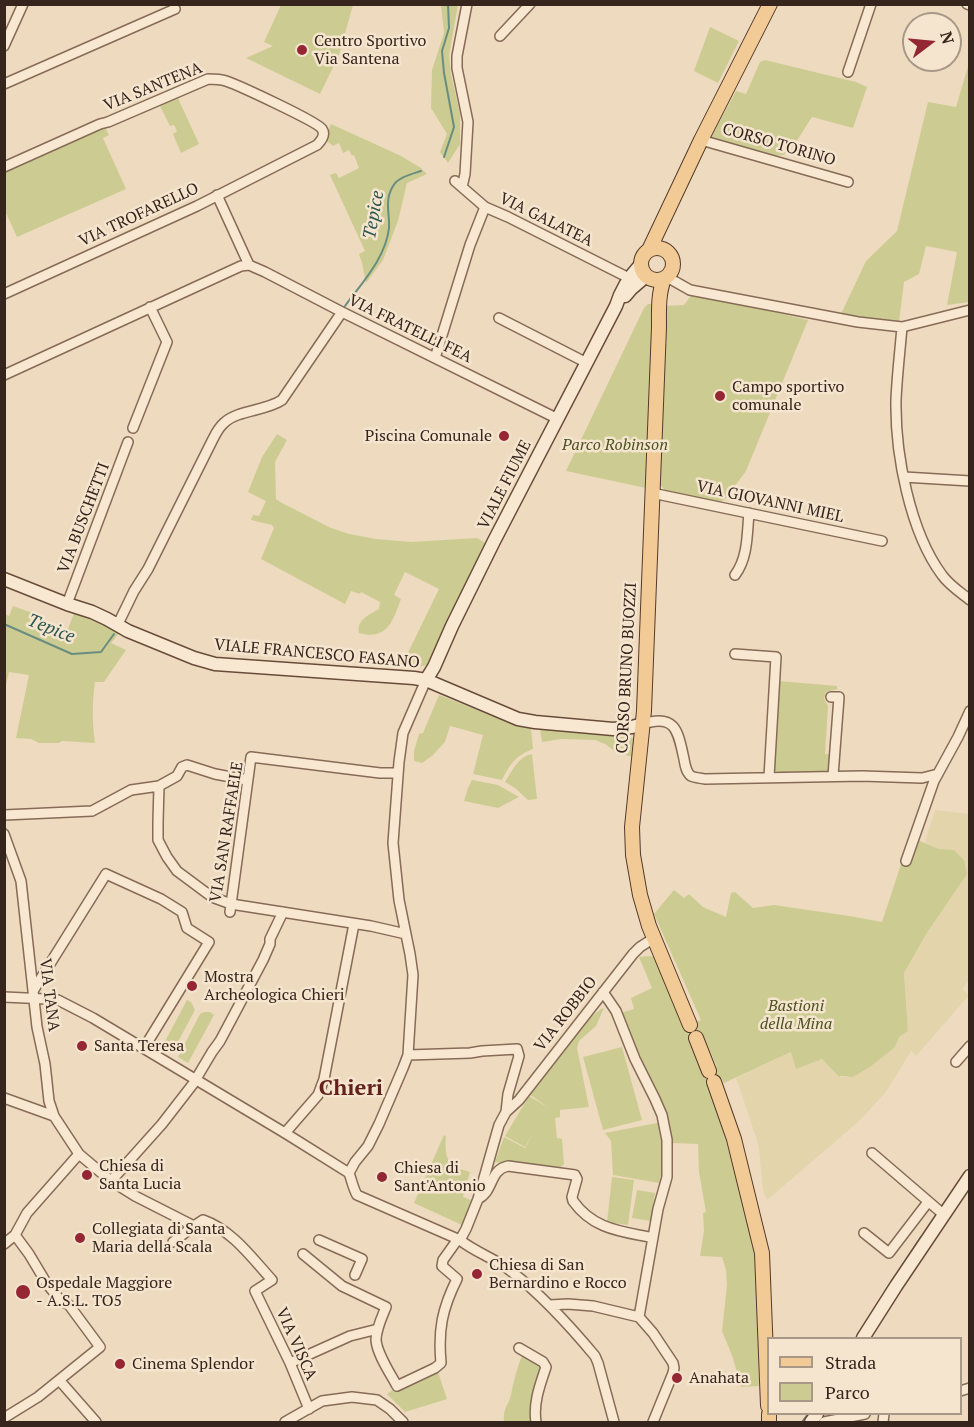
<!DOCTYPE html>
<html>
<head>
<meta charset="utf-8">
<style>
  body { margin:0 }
  #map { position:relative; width:974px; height:1427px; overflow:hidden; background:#eedabe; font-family:"PT Serif",serif }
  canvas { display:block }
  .frame { position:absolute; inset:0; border:6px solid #35251c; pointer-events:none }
  .legend { position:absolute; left:767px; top:1337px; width:195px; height:78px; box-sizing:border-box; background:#f5e5ce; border:2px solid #a89887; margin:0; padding:8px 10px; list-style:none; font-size:18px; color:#35251c }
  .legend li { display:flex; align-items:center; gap:12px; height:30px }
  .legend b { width:30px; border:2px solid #a89887 }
  .north { position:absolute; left:902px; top:12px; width:60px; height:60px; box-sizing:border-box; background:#f5e5ce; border:2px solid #a89887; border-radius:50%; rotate:74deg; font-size:16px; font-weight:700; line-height:24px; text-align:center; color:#35251c }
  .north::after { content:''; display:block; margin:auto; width:21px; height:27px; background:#952734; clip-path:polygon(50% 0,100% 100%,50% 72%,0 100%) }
</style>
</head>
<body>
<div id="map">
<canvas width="974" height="1427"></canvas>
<div class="frame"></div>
<ul class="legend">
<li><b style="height:8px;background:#f2ca95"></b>Strada</li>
<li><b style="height:16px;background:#cccc92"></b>Parco</li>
</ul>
<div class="north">N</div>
</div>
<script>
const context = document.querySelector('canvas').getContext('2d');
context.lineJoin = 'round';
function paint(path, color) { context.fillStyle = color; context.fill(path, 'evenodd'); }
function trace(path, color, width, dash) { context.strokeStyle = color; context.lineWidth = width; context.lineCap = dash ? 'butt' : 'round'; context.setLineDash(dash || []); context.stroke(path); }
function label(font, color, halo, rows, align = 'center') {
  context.font = font + ' "PT Serif",serif'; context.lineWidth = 5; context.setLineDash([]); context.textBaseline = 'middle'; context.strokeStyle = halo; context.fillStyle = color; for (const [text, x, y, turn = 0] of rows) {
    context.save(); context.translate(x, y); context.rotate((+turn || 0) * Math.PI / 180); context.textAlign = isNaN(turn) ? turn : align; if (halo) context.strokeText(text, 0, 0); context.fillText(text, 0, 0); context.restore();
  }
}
paint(new Path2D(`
  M935 810 969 814 970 979 962 989 969 995 916 1056 911 1051 886 1092 858 1122 767 1200 763 1190 759 1149 756 1137 736 1078 791 1052 822 1059 839 1077H853L870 1067 882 1057 899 1037 908 1031 904 973 928 931 939 849 925 843Z`), '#e3d4ac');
paint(new Path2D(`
  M281 5H353L339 55 320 94 246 58 273 46 264 42Z
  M441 5H458L449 55 451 74 460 114V144L448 163 440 152 447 134 431 108 432 70 444 33Z
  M710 27 739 41 718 83 694 71Z
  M765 60 856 82 867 87 853 128 812 117 796 142 784 155 768 156 710 139 736 91 746 94 760 62Z
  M969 63V302L947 305 957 252 926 246 919 274 904 282 899 322 841 314 866 261 897 231 928 102 956 107Z
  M178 98 199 144 181 153 173 134 177 131 174 125 170 126 160 106Z
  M331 124 401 156 421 168 427 174 407 183 398 221 383 260 366 283 362 263 359 254 365 251 330 175 336 173 339 178 359 168 354 155 352 156 349 150 343 153 339 143 333 146 327 141C329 134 328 129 331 124Z
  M104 126 109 135 103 138 126 189 17 237 5 211 4 172Z
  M693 293 808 320 746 471 725 499 720 502 665 490 659 484 666 306 684 305Z
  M648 304H654L646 488 566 471 644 308Z
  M277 434 287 440 275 462 276 499 282 503 331 528 349 534 376 539 411 542 477 538 487 544 427 665 417 667 402 665 439 589 405 572 394 595 401 599C393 621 387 641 359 633 356 620 369 615 379 609L380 602 361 592 360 594 351 591 345 604 261 559 274 528 272 525 251 520 253 515 259 516 266 501 248 492 262 457Z
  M13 606 38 615 35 627 65 637 74 613 120 632 111 643 126 650 104 682H95C92 703 92 722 95 743L62 741 59 743H39L31 739 16 738 29 675 9 672 5 690V614L9 616Z
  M778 681 837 686V689L826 692 824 699 828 706 825 754 833 755 832 772 778 773 774 770Z
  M439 695 517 726 531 728 533 749C516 755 510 764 502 780L473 774 483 735 450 726 445 742 433 755 422 763 414 761V751L419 734 423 733Z
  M540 729 634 738 633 757 617 753 605 744 595 740 561 739 542 742Z
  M532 754 537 799 528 800 515 788 505 782C512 771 518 757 532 754Z
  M472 780 498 785 519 797 498 808 464 801 468 788Z
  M910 837 939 849 954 850 964 860 967 874 928 931 904 973 908 1031 899 1037 895 1047 870 1067 853 1077 841 1076 839 1077 822 1059 796 1069 791 1052 724 1083 721 1078 708 1084 729 1151 756 1255 759 1386 741 1387 733 1358 722 1331 727 1285 726 1270 722 1257 700 1256 704 1231 703 1213 706 1212 699 1172 698 1144 673 1143 663 1106 642 1066 621 1013 634 1009 631 998 652 988 639 957 650 956 655 957 685 1026 701 1020 654 914 674 890 684 898 689 894 703 907 726 917 731 893 735 892 753 908 774 905 849 916 882 922ZM703 1035 717 1067 703 1072 690 1040Z
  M187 1000 191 1002 195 1010 172 1053 162 1047Z
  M604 1008 596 1026 579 1041 577 1048 589 1107 560 1110V1117L555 1118 557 1138 562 1139 564 1164 559 1169 505 1164 495 1162 504 1137 525 1148 534 1132 525 1147 505 1136 529 1096 549 1108 529 1094 585 1022 601 1009Z
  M204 1012H210L214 1015 188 1063 178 1057 200 1014Z
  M622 1047 642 1120 603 1130 583 1057Z
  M657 1123 660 1124 664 1165 661 1174 659 1183 613 1175 611 1141 605 1133Z
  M444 1135 446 1136C445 1147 445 1162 456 1168 460 1170 465 1170 470 1172L463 1197 471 1200 462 1225 414 1203Z
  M612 1177 634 1180 628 1225 607 1222Z
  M637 1190 655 1193 651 1221 632 1218Z
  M523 1353 544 1367 534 1422H504C503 1407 508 1407 511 1395 514 1379 517 1368 523 1353Z
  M438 1372 447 1399 405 1412 387 1394C402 1383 420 1377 438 1372Z`), '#cccc92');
trace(new Path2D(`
  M444 157 454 127 444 73 442 51 449 28 448 4
  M345 306C362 283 386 257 389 228 390 214 384 201 393 186 398 177 412 174 421 171
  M4 624 72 654 101 652 114 634
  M891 1283 921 1237
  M802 1422 808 1414`), '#698d80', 2);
const street = new Path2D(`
  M967 4 970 5
  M500 36 530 4
  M4 46 23 4
  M848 72 871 4
  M4 84 175 9
  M701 140 848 182
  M4 167 100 124 108 122 208 79C214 79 220 79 226 81 238 85 318 122 322 129 326 135 321 141 317 145L197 206 4 294
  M455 181 485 207 508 217 629 278
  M462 187 465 174 468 122 457 68V56L467 4
  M217 195 249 265
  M249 265 265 272 342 312 558 419
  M667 277 690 290 858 322 902 327 970 310
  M499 318 587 363
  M902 327C900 351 897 376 896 400 895 454 910 532 942 575 949 585 960 592 970 600
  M435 358 470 245 485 207
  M4 375 241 266 249 265
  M133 428 167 342 150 307
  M904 477 970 481
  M652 493 882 541
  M735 575C748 558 747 534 749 513
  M67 604 128 442
  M118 624 134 591 148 569 213 439C216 433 219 427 224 423 237 410 266 411 282 400L342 312
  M735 654 776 657 769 777
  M831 697H839L833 776
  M643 724C676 713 678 732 684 759 685 765 686 772 691 776 695 778 701 778 705 779L862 776 922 778 938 774
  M159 786 158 822V840L167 857 177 871 212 897 231 904 371 926 406 934
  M4 815 92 811 131 790 159 786 177 776 182 767 187 765 215 774 247 780
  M4 834 21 881 37 1027 45 1064 49 1101 54 1116 79 1154 111 1181 135 1196 194 1226 203 1220C232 1230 252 1258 272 1280L255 1291 290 1363 309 1409
  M906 861 934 781 958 737 970 711
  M230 912 251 757 380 773H398
  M33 991 106 874 161 899 182 912 187 928 209 942 144 1048
  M603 992 616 1011 635 1059 655 1099 662 1115 667 1140V1177L658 1209 639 1317
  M4 997 47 999 58 1000 93 1018 285 1133 349 1173
  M408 1055 470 1053 482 1051 517 1049 519 1056 508 1094 506 1112 499 1125 478 1199 466 1229 460 1240
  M956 1062 970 1046
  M4 1098 54 1116
  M506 1112 519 1100 633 954 640 947 654 938
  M285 1133 318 1095 324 1079 354 924
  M872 1153 943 1214
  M349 1173 355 1162 368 1146 379 1124 403 1068 408 1055 413 975 410 954 399 900 393 843 399 762 403 733 426 680
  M349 1173C352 1181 353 1188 357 1195L460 1240C476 1253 497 1259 512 1272 543 1296 570 1326 595 1356L598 1363 614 1422
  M111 1181 162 1124 193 1084 212 1052 220 1041 263 960 270 944V939L283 912
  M478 1199C494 1191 489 1170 508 1166L575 1175 577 1179 572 1197 573 1201C594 1230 621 1231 653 1238
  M864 1233 889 1253 928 1202
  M319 1240 362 1259 355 1275
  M173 1242 194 1226
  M4 1244 15 1235 27 1213 79 1154
  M303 1254 342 1286 386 1307C382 1317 376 1329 376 1340 377 1354 390 1373 397 1386L435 1368 441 1363C438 1330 442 1309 457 1279L442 1266 443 1260 458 1239
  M550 1305 568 1304 593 1306 639 1317 653 1333 673 1363 674 1368 673 1373 653 1422
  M519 1348 543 1362 546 1367C540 1385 533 1403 536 1422
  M290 1363 350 1336 378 1329
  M60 1381 96 1422
  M960 1391 970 1388
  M4 1418 38 1397 100 1347 69 1305 61 1301 47 1284 29 1254 15 1235
  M285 1422 322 1401 352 1397 377 1400 390 1409 403 1422
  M824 1422 865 1414
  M883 1422 884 1414`);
const secondary = new Path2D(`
  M625 296 631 289 646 276
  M4 579 67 604 92 612 107 619 128 631 194 658 215 664 414 678 426 680 518 719 535 722 613 729 632 727 643 724
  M426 680 434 667 452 626 494 541 616 306C621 289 629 277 641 264
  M863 1338 896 1286 970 1176
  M811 1422 817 1414`);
const primary = new Path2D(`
  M641 264a16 16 0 1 1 32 0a16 16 0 1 1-32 0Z
  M649 250 701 140 770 4
  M664 279C658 294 659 311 659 327L644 711 632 827 633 855 640 895 649 926 690 1025
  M696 1038 709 1071
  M714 1082 734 1139 762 1253 768 1406
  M769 1414V1422`);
trace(street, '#866b57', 12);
trace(secondary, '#684c3a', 15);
trace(primary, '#543a2c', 16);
trace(street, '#f9e8d1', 9);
trace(secondary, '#f9e8d1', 12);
trace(primary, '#f2ca95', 14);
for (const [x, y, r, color] of [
  [302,50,6,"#952734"],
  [720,396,6,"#952734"],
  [504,436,6,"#952734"],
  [192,986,6,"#952734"],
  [82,1046,6,"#952734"],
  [87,1175,6,"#952734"],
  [382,1177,6,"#952734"],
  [80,1238,6,"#952734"],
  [477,1274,6,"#952734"],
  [23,1292,8,"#952734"],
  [120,1364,6,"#952734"],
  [677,1378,6,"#952734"]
]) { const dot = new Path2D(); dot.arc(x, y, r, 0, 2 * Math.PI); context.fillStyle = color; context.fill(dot); trace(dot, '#f5e5ce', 2); }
label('16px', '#35251c', '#f5e5ce', [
  ["Centro Sportivo",314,41],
  ["Via Santena",314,59],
  ["Campo sportivo",732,387],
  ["comunale",732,405],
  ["Piscina Comunale",492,436,"right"],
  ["Mostra",204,977],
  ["Archeologica Chieri",204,995],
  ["Santa Teresa",94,1046],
  ["Chiesa di",99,1166],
  ["Santa Lucia",99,1184],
  ["Chiesa di",394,1168],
  ["Sant'Antonio",394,1186],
  ["Collegiata di Santa",92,1229],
  ["Maria della Scala",92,1247],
  ["Chiesa di San",489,1265],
  ["Bernardino e Rocco",489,1283],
  ["Ospedale Maggiore",36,1283],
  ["- A.S.L. TO5",36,1301],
  ["Cinema Splendor",132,1364],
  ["Anahata",689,1378]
], 'left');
label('16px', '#35251c', '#f5e5ce', [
  ["VIA SANTENA",153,87,-22],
  ["CORSO TORINO",779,145,16],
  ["VIA TROFARELLO",139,215,-25],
  ["VIA GALATEA",546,220,26],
  ["VIA FRATELLI FEA",410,329,26],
  ["VIALE FIUME",505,485,-63],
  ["VIA GIOVANNI MIEL",770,502,12],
  ["VIA BUSCHETTI",84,518,-69],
  ["VIALE FRANCESCO FASANO",317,654,5],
  ["CORSO BRUNO BUOZZI",627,668,-87],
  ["VIA SAN RAFFAELE",227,832,-81],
  ["VIA TANA",49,995,83],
  ["VIA ROBBIO",566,1014,-52],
  ["VIA VISCA",296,1344,66]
]);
label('italic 16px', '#4c5222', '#f5e5ce', [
  ["Parco Robinson",615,445],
  ["Bastioni",796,1006],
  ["della Mina",796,1024]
]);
label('italic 18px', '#2b554e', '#f5e5ce', [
  ["Tepice",374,215,-80],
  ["Tepice",51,629,22]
]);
label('bold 22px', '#62211b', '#f5e5ce', [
  ["Chieri",351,1089]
]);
</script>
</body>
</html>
